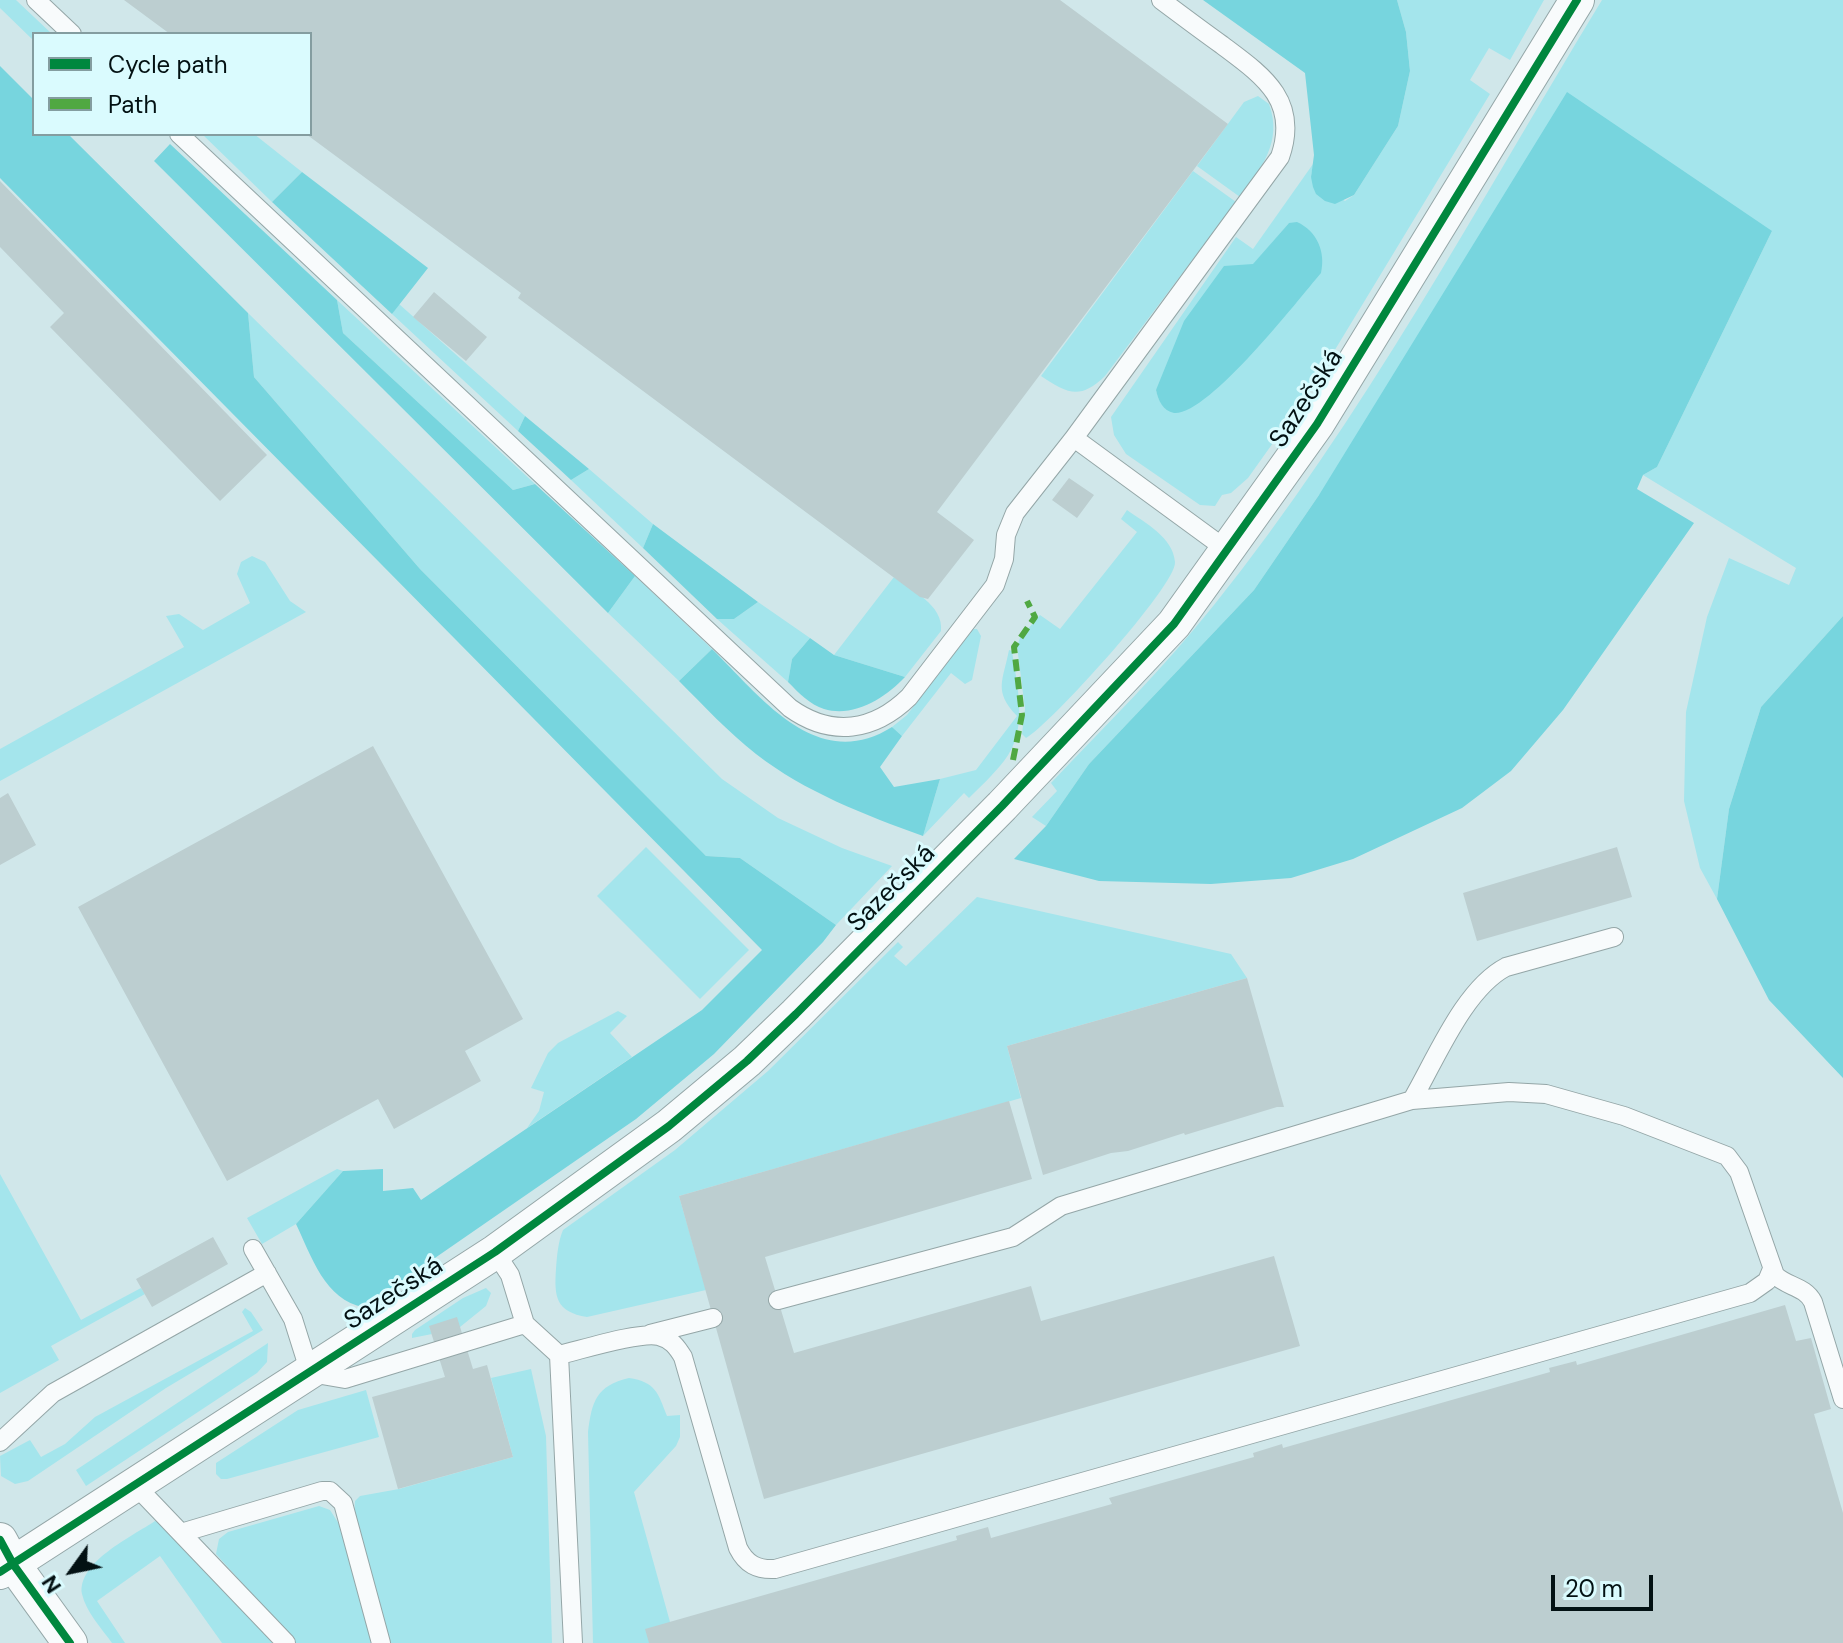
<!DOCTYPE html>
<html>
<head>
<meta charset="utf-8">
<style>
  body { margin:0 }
  #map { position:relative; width:1843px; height:1643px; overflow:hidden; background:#d0e7ea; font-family:"DM Sans",sans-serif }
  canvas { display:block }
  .legend { position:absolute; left:32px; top:32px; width:280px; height:104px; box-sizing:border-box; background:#dafbfe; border:2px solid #849da0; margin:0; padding:10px 14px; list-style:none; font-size:24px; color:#031113 }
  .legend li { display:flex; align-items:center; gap:16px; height:40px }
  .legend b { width:40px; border:2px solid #849da0 }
  .north { position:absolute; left:32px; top:1531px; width:80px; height:80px; -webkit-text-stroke:6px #dafbfe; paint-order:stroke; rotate:237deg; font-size:22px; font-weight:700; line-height:32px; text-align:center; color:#031113 }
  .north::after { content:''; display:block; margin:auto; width:28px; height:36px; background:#031113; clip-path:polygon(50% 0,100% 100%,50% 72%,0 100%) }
  .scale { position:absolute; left:1551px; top:1575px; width:102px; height:36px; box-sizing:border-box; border:4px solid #031113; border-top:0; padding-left:10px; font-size:24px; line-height:28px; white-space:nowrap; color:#031113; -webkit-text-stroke:6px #dafbfe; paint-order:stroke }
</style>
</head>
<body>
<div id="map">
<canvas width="1843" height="1643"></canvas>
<ul class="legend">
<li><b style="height:10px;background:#00873e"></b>Cycle path</li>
<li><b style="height:10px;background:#50a842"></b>Path</li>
</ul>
<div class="north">N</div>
<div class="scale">20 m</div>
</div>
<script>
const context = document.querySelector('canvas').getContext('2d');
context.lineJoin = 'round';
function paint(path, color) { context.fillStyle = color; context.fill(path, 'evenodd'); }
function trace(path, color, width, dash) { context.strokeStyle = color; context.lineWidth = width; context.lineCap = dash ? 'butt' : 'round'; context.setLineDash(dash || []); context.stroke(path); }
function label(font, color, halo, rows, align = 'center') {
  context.font = font + ' "DM Sans",sans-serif'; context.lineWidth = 6; context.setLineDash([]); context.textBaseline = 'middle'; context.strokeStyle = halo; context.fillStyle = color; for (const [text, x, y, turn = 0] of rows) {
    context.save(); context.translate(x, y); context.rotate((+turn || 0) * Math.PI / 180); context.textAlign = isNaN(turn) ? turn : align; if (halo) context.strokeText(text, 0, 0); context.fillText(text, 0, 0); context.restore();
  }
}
paint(new Path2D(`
  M0 0H16L52 34H34V41L0 8Z
  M1397 0H1544L1510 60 1489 48 1470 80 1490 94 1310 391 1248 478 1231 493 1222 495 1215 506 1200 505 1126 454 1114 435 1111 417 1236 237 1253 249 1313 164 1311 177 1345 201 1354 195 1398 126 1410 71 1406 32ZM1289 223 1175 413C1163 408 1159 402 1156 390L1253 265Z
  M1602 0H1843V616L1761 707 1729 809 1717 899 1700 868 1684 801 1686 712 1707 617 1729 558 1789 585 1796 568 1643 475 1657 467 1772 231 1319 495 1254 590 1089 764 1046 826 1032 817 1057 791 1051 783C1106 725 1164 668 1214 605 1364 418 1478 204 1602 0Z
  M1258 96 1269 104C1283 142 1261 168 1240 197L1197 166 1244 102Z
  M202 134H254L302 172 272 202Z
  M1193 171 1236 202 1105 376C1080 400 1068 394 1041 376Z
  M337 300 535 484 513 490 343 333Z
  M399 304 525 416 518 431 392 314Z
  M248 313 722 779 778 818 842 848 892 866 836 925 740 858 706 856 420 569 254 377Z
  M589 469 653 524 643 548 571 480Z
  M1127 510C1145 523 1173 537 1175 562 1177 585 1049 726 1026 738L1022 734 1025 709 1017 646 1020 638 1040 615 1060 629 1137 532 1121 519Z
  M252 556 265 562 290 601 306 612 0 781V749L184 647 166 616 179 614 203 630 250 603 237 574 241 562Z
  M635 576 712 649 679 681 608 613Z
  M894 577C911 590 944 605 941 631L905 677 834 655Z
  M758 602 810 638 792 659 788 682 717 619H734Z
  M973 629H977L981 636 972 680 965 684 951 673 902 736 892 727 907 715Z
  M1009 650 1012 651C1017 686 1029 730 1004 761 994 774 981 786 969 798L964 793 923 836 940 779 976 770 1017 716C993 691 1003 681 1009 650Z
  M646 847 749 950 700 999 597 896Z
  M977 897 1231 954 1247 978 1007 1046 1021 1098 679 1196 706 1290 587 1317C556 1312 554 1297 556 1269 557 1256 558 1242 563 1230L675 1150 768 1071 898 942 903 947 894 956 906 966Z
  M618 1011 627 1016 610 1033 632 1057 527 1128 539 1111 544 1092 531 1088 548 1053 558 1043Z
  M337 1169 343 1171 296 1224 262 1244 247 1218Z
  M0 1174 81 1320 141 1288 145 1294 51 1346 59 1360 0 1393Z
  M486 1288 491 1293 486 1306 460 1327 429 1326 432 1334 412 1338V1334L415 1330 463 1298Z
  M245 1308 251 1312 263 1330 166 1388 28 1481 15 1484 1 1476 0 1456 30 1440 41 1457 65 1444 95 1417 253 1331 242 1312Z
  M268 1343 267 1362 257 1373 86 1486 76 1470Z
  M531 1369 546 1436 552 1643H390L354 1518 355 1501 360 1496 399 1489 513 1457 491 1378Z
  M629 1378C656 1382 658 1393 667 1416L680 1415V1437L676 1446 634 1492 670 1622 649 1643H593L588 1432C592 1401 596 1386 629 1378Z
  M366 1390 379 1437 227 1479H221L216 1474V1463L298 1410Z
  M319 1506 330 1510 339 1524 373 1643H296L216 1554 219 1539 228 1532Z
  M155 1521 162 1524 273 1643H222L160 1556 97 1601 125 1643H112C102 1629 86 1612 82 1594 77 1562 133 1536 155 1521Z`), '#a4e5ec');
paint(new Path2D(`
  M1203 0H1397L1406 32 1410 71 1398 126 1354 195 1335 204 1325 201 1316 194 1313 187 1311 177 1314 155 1305 73Z
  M0 66 34 100V134H68L248 313 254 377 420 569 706 856 740 858 836 925 823 942 714 1054 636 1119 364 1307C325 1301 311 1255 296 1224L343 1171 383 1169V1191L413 1188 421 1200 702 1010 762 950 0 178Z
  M1567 92 1772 231 1657 467 1643 475 1637 489 1694 523 1563 710 1511 771 1462 808 1353 859 1291 878 1211 884 1099 881 1014 859 1046 826 1089 764 1254 590 1319 495Z
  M170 144 337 300 343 333 513 490 535 484 635 576 608 613 154 161Z
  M302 172 428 268 392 314 272 202Z
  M1297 222C1317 231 1326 252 1321 273 1298 300 1208 416 1174 413 1163 411 1158 400 1156 390L1184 321 1224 266 1253 264 1289 223Z
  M525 416 589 469 571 480 518 431Z
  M653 524 758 602 734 619H717L643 548Z
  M1843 616V1078L1769 1000 1717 899 1729 809 1761 707Z
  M810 638 834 655 905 677C885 698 854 718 824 709 810 705 798 692 788 682L792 659Z
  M712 649C761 697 817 774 892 727L902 736 880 767 894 787 940 779 923 836C865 815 805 792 756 754 728 732 704 706 679 681Z`), '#77d5de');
paint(new Path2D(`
  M124 0H1060L1228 124 937 512 974 540 928 599 920 597 518 298 521 293 306 134H310V34H170Z
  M0 181 267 455 220 501 50 327 64 313 0 247Z
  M434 292 487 337 466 361 413 317Z
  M1069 478 1094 495 1077 518 1052 500Z
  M373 746 523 1019 465 1051 481 1081 394 1129 378 1099 227 1181 78 907Z
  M8 793 36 845 0 865V798Z
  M1617 847 1632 897 1477 941 1463 893Z
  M1247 978 1284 1107H1277L1185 1135 1184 1133 1128 1151 1111 1153 1043 1175 1007 1046Z
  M1009 1101 1032 1179 765 1257 794 1353 1031 1286 1041 1321 1274 1256 1300 1346 764 1499 679 1196Z
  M213 1237 228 1264 152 1307 136 1279Z
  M1785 1305 1796 1341 1811 1338 1831 1409 1814 1414 1843 1513V1643H649L645 1629 957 1540 956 1536 988 1527 991 1538 1112 1504 1109 1498 1254 1457 1253 1453 1282 1444 1283 1448 1550 1372 1549 1368 1576 1361 1577 1365Z
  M457 1317 473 1369 487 1365 513 1457 398 1489 372 1397 445 1377 429 1326Z`), '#bcced0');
const lane = new Path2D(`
  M36 0 72 34
  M179 134 790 708C832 738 874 731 909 697L995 585 1004 559 1006 535 1015 513 1074 438 1280 157C1300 100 1262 75 1222 45 1201 30 1181 15 1161 0
  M1074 438 1227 550
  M1412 1100C1436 1059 1464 989 1506 967L1614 937
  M253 1249 293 1319 310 1373 345 1379 525 1324
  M495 1252 510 1275 525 1324 559 1355 573 1643
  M778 1300 1013 1237 1061 1206 1412 1100 1509 1092 1546 1094 1624 1116 1727 1156 1739 1172 1775 1275C1787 1287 1805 1286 1813 1302L1843 1399
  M650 1334 713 1318
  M559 1355C581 1350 640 1331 659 1336 671 1339 677 1347 683 1357L738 1548C746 1564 757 1570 775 1569L1750 1293 1767 1281 1772 1269
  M0 1442 53 1393 267 1273
  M134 1484 286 1643
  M181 1533 322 1491H330L343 1503 381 1643`);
const street = new Path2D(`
  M0 1540 13 1564 70 1643
  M0 1572 495 1252 669 1126 747 1061 796 1014 1002 806 1174 624 1317 424 1577 0`);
trace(lane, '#94a6a7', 20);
trace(street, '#94a6a7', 36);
trace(lane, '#f8fbfc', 18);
trace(street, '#f8fbfc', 34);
trace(new Path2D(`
  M1013 760 1022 715 1014 647 1035 617 1027 601`), '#50a842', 6, [12, 6]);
trace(new Path2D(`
  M0 1540 13 1564 70 1643
  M0 1572 495 1252 669 1126 747 1061 796 1014 1002 806 1174 624 1317 424 1577 0`), '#00873e', 8);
label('26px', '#031113', '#dafbfe', [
  ["Sazečská",1307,399,-57],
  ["Sazečská",892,889,-45],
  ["Sazečská",394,1294,-33]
]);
</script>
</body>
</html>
